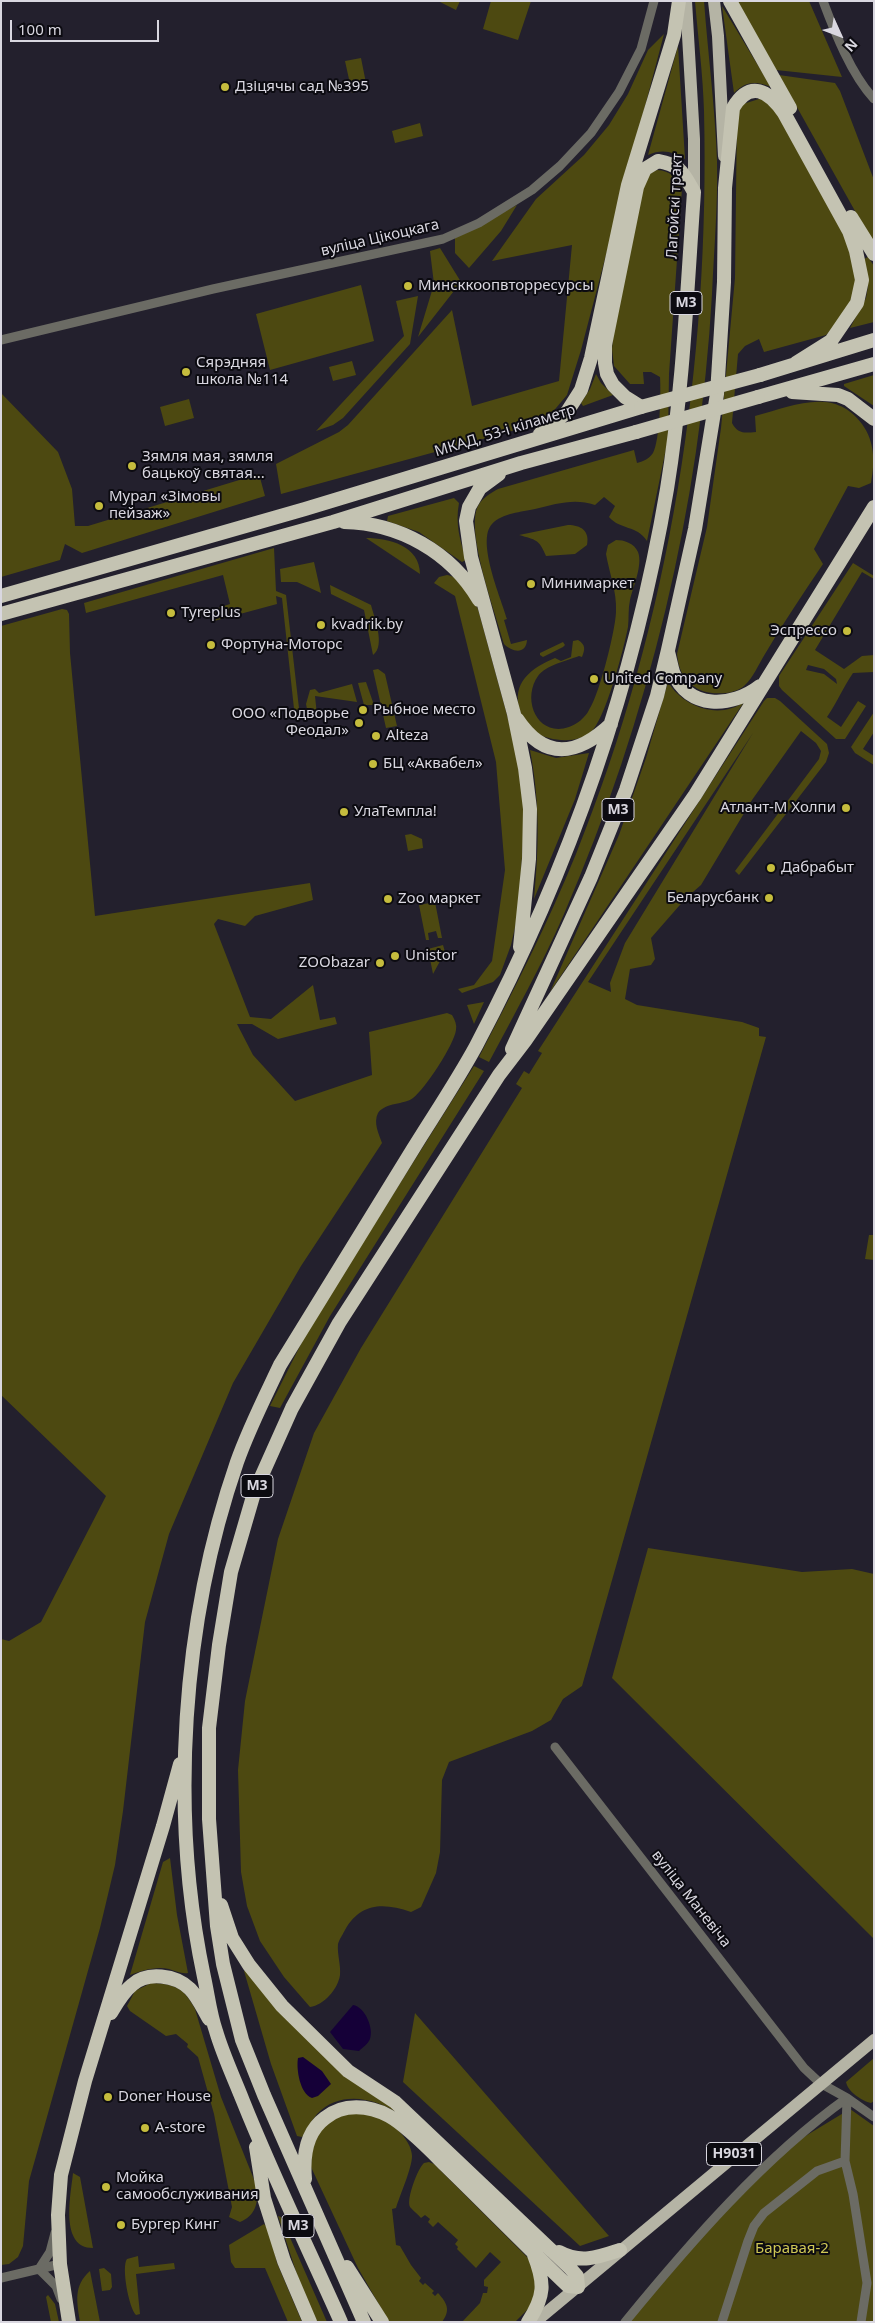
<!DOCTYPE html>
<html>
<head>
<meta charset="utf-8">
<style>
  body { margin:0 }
  #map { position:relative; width:875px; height:2323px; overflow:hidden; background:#23202d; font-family:"Noto Sans",sans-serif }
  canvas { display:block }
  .frame { position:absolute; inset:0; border:2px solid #d9d7e0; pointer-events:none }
  .north { position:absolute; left:815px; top:10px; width:50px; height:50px; -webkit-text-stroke:4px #0c0b11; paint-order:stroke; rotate:133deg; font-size:14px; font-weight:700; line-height:20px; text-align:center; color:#d9d7e0 }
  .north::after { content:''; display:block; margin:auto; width:18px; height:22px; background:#d9d7e0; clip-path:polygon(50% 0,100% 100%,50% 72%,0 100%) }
  .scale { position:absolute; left:10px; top:20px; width:149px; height:22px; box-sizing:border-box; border:2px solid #d9d7e0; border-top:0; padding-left:6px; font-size:15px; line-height:18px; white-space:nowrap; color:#d9d7e0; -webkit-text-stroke:4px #0c0b11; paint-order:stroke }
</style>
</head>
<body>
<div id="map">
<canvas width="875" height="2323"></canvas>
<div class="frame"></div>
<div class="north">N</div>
<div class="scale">100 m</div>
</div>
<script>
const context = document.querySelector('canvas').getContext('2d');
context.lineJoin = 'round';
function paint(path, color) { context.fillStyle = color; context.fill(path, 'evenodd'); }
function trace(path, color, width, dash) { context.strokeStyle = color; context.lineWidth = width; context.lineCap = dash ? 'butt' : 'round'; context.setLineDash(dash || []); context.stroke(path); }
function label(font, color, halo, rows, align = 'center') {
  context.font = font + ' "Noto Sans",sans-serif'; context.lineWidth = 4; context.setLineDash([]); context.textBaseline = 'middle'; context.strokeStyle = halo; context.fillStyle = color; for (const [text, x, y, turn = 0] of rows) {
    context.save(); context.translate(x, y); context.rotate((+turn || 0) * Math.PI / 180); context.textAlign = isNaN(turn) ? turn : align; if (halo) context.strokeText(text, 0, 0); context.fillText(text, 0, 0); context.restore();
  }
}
paint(new Path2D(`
  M438 1H460L456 10Z
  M491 1H531L518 40 483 29Z
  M695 1H704C708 54 715 108 717 161 718 205 714 250 712 294 700 507 649 718 564 914 542 965 515 1013 489 1062L479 1057C514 990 548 923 576 854 671 620 710 362 704 111 703 74 698 38 695 1Z
  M737 1H809L842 77 776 70Z
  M722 6 771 87C756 81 746 81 734 93Z
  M664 34 581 350 567 395 551 414 523 428 281 494 276 464 339 432 348 425 452 310 472 406 559 381 572 245 492 261 536 199 584 155 609 125 628 94 648 50Z
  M678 46 685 159C673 151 661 149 648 155Z
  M361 58 366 83 352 93 345 61Z
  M779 75 835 83 840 91 874 180V245Z
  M759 99 765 100 778 114 843 230 853 260 856 284 851 303 839 322 826 335 764 352 759 339 745 346 738 354 732 423C738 434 744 433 756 432L755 416C793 406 834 386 862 424 875 442 875 462 871 483L859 488 848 486 814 549 823 564C803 594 783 623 765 654 758 665 754 677 744 686 734 695 712 695 700 690 684 682 679 671 677 654L707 527 721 428 735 278 737 112 743 104Z
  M420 123 423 136 395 143 392 131Z
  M657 170C671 171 675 177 682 188L669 374 668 439 647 541C637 525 620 530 609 517L615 506 604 497 595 505C574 498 556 504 535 509 522 512 502 513 492 524 476 541 501 598 507 619L504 620 511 644 527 640C526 655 512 652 504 644 496 614 465 531 478 506 482 498 491 493 498 489L634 450 637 463C644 461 649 459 653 453 660 440 661 393 660 377L651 372H643L644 384H630L614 366 612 349 615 317 642 187 649 174Z
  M517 205 501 231 469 268 455 253V237Z
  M440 248 461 282 418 337 434 284 430 251Z
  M868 257 874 266V322L850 328 866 298 868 286 864 259Z
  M361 285 374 341 270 370 256 314Z
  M418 296 410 344 343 418 333 425 316 431 404 336 396 301Z
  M352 361 356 375 333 381 329 367Z
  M596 374 601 383 613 395 583 406 581 403 590 389Z
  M874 375V406L844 386V384Z
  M1 393 58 452 72 489 75 526H88L259 474 265 496 82 553 65 544 60 560 1 577Z
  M189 399 194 418 165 426 160 407Z
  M454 498 459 503C455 524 460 540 466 560L462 562 419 532 387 521 388 516Z
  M568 525C581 525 590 531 587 545L575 554 546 556C539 539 536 540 519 535Z
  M366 538C389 538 420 546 420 574Z
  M616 540C624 540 634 543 638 552 643 565 633 587 630 600 628 609 629 618 628 627 624 648 606 717 592 731 582 741 563 742 549 738 535 735 524 724 520 711 511 683 531 668 555 658L561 661 571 657 573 641 578 640C586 645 585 649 582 657L579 656C566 661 546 665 538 676 521 700 538 738 569 727 577 724 585 718 589 710 599 696 616 629 616 611 617 592 609 572 606 554L608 545Z
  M274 548 276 591 286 595 300 717 295 718 282 598 276 596 277 604 214 621 209 611 230 604 223 575 86 613 84 603Z
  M314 562 321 593 297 582H281L280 569Z
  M853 563 874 576V579L862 572 815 650 844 669 862 656 874 655V672L853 673C843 688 837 702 827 717L841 727 858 701 866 706 845 739H836L782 690 779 686V676ZM808 665 824 669 836 679 837 684 824 674 806 670Z
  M447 575C461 577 472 597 478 609L516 748 525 815 518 914 511 945 500 975 493 982 462 993 458 989 474 985 492 961 505 870 496 762 455 596 434 583 439 577Z
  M330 585 371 605C374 617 386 646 373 655L364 610 331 594Z
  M62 609 67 610 69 614 70 653 95 916 310 883 313 900 255 916 245 926 218 919 214 924 250 1017 271 1019 313 985 320 1020 335 1017 337 1024 278 1039 252 1024H237L253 1055 295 1101 372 1075 369 1032 447 1013 452 1015C455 1020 457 1025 456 1030 454 1045 425 1089 413 1098 404 1105 386 1102 378 1113 373 1123 379 1134 382 1143L301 1266 233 1383 169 1534 145 1622 123 1811 115 1865 100 1928 29 2181 23 2246 18 2257 9 2264 1 2265V1639L9 1641 41 1622 106 1496 1 1395V626Z
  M563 642 565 645 563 647 543 657 540 655V653Z
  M378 669 385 674 397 726 386 728 373 670Z
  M366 682 374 705H364L358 683Z
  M668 682C683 707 719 720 744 702L550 992 619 835 646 758Z
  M352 684 357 702 315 696 317 715 308 714 306 704 310 690 315 689 319 693Z
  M767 698H775L780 701 827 744 829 753 826 762 739 875 735 871 819 759 821 751 816 743 801 731 752 800 701 885 686 898 651 938 655 959 651 965 630 969 625 999 637 1005 742 1022 759 1028V1036L766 1037 582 1686 563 1699 551 1720 532 1731 449 1762 442 1780 440 1852 436 1873 421 1907 411 1912C384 1903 361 1902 345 1930 343 1934 339 1940 338 1944 337 1954 341 1965 340 1975 338 1989 324 2005 310 2007L284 1977 260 1941 247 1906 241 1872 238 1770 245 1701 278 1539 314 1433 361 1348 522 1088 516 1084 524 1071 529 1074 542 1053 538 1051 764 701ZM753 733 625 943 610 983 611 992 588 982Z
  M874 712V732L863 749 874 756V765L855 753 851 747Z
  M530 750 556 758 589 753 575 799 534 899C539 847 540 802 530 750Z
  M411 834 422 839 423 848 408 851 405 835Z
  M435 902 442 938H438L436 931 428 933 429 940H426L419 905Z
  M443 945 445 952 433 974 428 949Z
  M484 1002 474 1024 467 1005Z
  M474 1066 484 1071 330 1316 280 1408 270 1406 307 1332 329 1296Z
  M869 1235H874V1260L865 1259Z
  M648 1548 802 1572 852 1569 874 1574V1939L612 1678Z
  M170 1858 177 1915 188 1973C181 1974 176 1971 169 1969 155 1966 142 1971 130 1975L163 1862Z
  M249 1970 391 2105 399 2114C375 2098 340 2090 317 2114 311 2121 307 2129 302 2137L297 2136 271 2064 244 1971Z
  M151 1983C175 1984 184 1988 195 2009L221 2097 257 2187C258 2204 256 2215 240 2222L229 2217 232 2207 214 2114 198 2057 187 2047 188 2044 176 2034 166 2036 130 2011 127 2006 135 1991Z
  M415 2013 609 2236 580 2246 403 2082Z
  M874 2058V2101L871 2103C862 2101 848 2092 846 2082Z
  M850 2109 874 2126V2322H629L705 2232 794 2143Z
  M340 2114C349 2114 362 2112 371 2114 387 2117 412 2139 412 2156 412 2168 400 2195 396 2208L392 2209 396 2245 400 2246 411 2265 421 2278 419 2281 423 2285 425 2283 434 2291 432 2293 435 2296 438 2293C447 2303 451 2310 442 2322H389L358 2268 311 2167 312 2147 323 2126Z
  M429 2162 434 2164 530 2260 538 2289 530 2307 515 2322H462L480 2303 483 2293H487L488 2287 484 2286V2280L501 2262 490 2252 476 2268 457 2249 458 2247 455 2244 458 2240 438 2222 433 2227 428 2222 430 2219 425 2215 421 2218C418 2214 413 2211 410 2207 406 2199 418 2168 424 2163Z
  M73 2173 80 2177 93 2248C59 2248 71 2194 73 2173Z
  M278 2216 281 2217 327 2322H316L302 2290Z
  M264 2224 269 2229 277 2263 302 2322H288L265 2268H235L231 2262 229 2245Z
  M138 2256 139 2267 174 2263 175 2269 136 2274 140 2314 136 2315C129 2308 121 2267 127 2259Z
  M104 2268 111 2274 112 2287 110 2290 102 2291 99 2269Z
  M90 2271 100 2322H80C77 2302 73 2286 90 2271Z
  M48 2295 55 2304 59 2322H51L46 2297Z`), '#4d4911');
paint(new Path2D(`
  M353 2005C365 2007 374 2028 370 2039 368 2044 363 2047 359 2051L343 2049 330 2032Z
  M303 2057 322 2071 331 2084 318 2096 312 2098C300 2094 296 2069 298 2058Z`), '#150038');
trace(new Path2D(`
  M823 1C835 33 851 74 874 99
  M1 340 213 289 443 239 479 223 532 190 560 166 591 133 619 92 641 49 654 1
  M555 1747 804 2068 820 2083 847 2098 874 2117
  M847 2098 845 2161 853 2194 867 2283 861 2322
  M39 2269 50 2252 55 2233
  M39 2269 56 2286 61 2299
  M1 2278 60 2264
  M625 2322C689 2244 764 2157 847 2098
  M722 2322 748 2241 754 2226 764 2213 817 2171 845 2161`), '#6b6b64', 9);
trace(new Path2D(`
  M686 1 694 139V192
  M714 1 718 36 724 156
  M535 2322 874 2040`), '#b5b4a5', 12);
trace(new Path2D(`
  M730 1 790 108
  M851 217 874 254
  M760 375 874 340
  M792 392 838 395 848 399 874 419
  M758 397 874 364
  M540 434 567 412 581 390 591 358 628 185 674 35 679 1
  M499 474 480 488 469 507 466 521 471 557 514 714 525 768 530 809 529 859 520 947
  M344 522C399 523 451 552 479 600
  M1 596 305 509 641 407
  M1 614 333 522 521 463 636 432
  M668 652C670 659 671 665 673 672 688 710 732 708 760 686
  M517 719C545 761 577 756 611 724
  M512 1049 591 877 626 790 657 696 668 650 695 529 717 394 724 282 725 188 733 108C750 79 769 91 784 113L849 231 856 251 862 280 857 303 831 341 796 363
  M221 1905 232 1938 249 1965 282 2006 348 2071 395 2102 570 2268 577 2276 578 2287 568 2286C527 2247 487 2206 446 2166 431 2151 407 2126 389 2116 369 2105 343 2103 325 2118 306 2132 303 2157 305 2179
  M111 2013C117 2003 123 1992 132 1985 147 1971 176 1975 190 1989 198 1997 203 2009 209 2019
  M256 2147 264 2198 284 2261 310 2322
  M559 2252C581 2264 599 2257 620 2250
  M347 2267 382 2322
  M69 2322 60 2264 58 2215 61 2175 85 2081 163 1826 180 1764
  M341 2322C308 2248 273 2176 243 2101 234 2078 223 2055 216 2031 210 2014 208 1995 204 1977 169 1812 182 1621 237 1462 249 1428 265 1397 280 1365 324 1293 369 1221 413 1149 434 1115 457 1081 476 1046 568 872 634 684 667 489 683 391 687 291 694 192 683 173 681 165 658 161L645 169 637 187 605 345V363L607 374 613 385 625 397 641 407
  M364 2322 264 2095 242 2040 223 1964 217 1926 209 1819V1728L219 1645 231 1572 254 1493 292 1408 339 1323 499 1075 525 1041 695 795 874 507
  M528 2322C545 2296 545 2283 534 2255`), '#c4c3b2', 14);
trace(new Path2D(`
  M641 407 760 375
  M636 432 758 397`), '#c4c3b2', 14);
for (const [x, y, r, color] of [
  [225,87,5,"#c5bc3d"],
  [408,286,5,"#c5bc3d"],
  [186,372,5,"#c5bc3d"],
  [132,466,5,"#c5bc3d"],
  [99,506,5,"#c5bc3d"],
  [531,584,5,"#c5bc3d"],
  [171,613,5,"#c5bc3d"],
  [321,625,5,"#c5bc3d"],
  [847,631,5,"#c5bc3d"],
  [211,645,5,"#c5bc3d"],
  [594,679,5,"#c5bc3d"],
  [363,710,5,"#c5bc3d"],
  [359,723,5,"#c5bc3d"],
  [376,736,5,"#c5bc3d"],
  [373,764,5,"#c5bc3d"],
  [846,808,5,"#c5bc3d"],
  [344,812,5,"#c5bc3d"],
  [771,868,5,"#c5bc3d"],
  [769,898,5,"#c5bc3d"],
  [388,899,5,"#c5bc3d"],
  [395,956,5,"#c5bc3d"],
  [380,963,5,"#c5bc3d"],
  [108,2097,5,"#c5bc3d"],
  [145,2128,5,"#c5bc3d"],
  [106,2187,5,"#c5bc3d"],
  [121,2225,5,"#c5bc3d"]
]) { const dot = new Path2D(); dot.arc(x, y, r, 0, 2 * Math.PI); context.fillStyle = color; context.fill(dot); trace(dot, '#0c0b11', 2); }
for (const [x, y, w] of [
  [686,303,32],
  [618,810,32],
  [257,1486,32],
  [734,2154,55],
  [298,2226,32]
]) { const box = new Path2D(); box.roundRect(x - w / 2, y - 11.5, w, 23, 4); context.fillStyle = '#0c0b11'; context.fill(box); trace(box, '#d9d7e0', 1); }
label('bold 14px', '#d9d7e0', null, [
  ["М3",686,303],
  ["М3",618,810],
  ["М3",257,1486],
  ["Н9031",734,2154],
  ["М3",298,2226]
]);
label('15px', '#d9d7e0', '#0c0b11', [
  ["Дзіцячы сад №395",235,87],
  ["Минсккоопвторресурсы",418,286],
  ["Сярэдняя",196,363],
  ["школа №114",196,380],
  ["Зямля мая, зямля",142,457],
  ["бацькоў святая...",142,474],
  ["Мурал «Зімовы",109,497],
  ["пейзаж»",109,514],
  ["Минимаркет",541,584],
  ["Tyreplus",181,613],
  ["kvadrik.by",331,625],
  ["Эспрессо",837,631,"right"],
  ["Фортуна-Моторс",221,645],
  ["United Company",604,679],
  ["Рыбное место",373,710],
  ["ООО «Подворье",349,714,"right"],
  ["Феодал»",349,731,"right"],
  ["Alteza",386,736],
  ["БЦ «Аквабел»",383,764],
  ["Атлант-М Холпи",836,808,"right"],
  ["УлаТемпла!",354,812],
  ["Дабрабыт",781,868],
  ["Беларусбанк",759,898,"right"],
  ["Zoo маркет",398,899],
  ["Unistor",405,956],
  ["ZOObazar",370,963,"right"],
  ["Doner House",118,2097],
  ["A-store",155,2128],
  ["Мойка",116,2178],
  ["самообслуживания",116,2195],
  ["Бургер Кинг",131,2225]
], 'left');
label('15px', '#d9d7e0', '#0c0b11', [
  ["Лагойскі тракт",675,206,-87],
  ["вуліца Цікоцкага",380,238,-13],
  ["МКАД, 53-і кіламетр",505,431,-17],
  ["вуліца Маневіча",691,1899,52]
]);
label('15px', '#cfc755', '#0c0b11', [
  ["Баравая-2",792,2249]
]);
</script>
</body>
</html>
